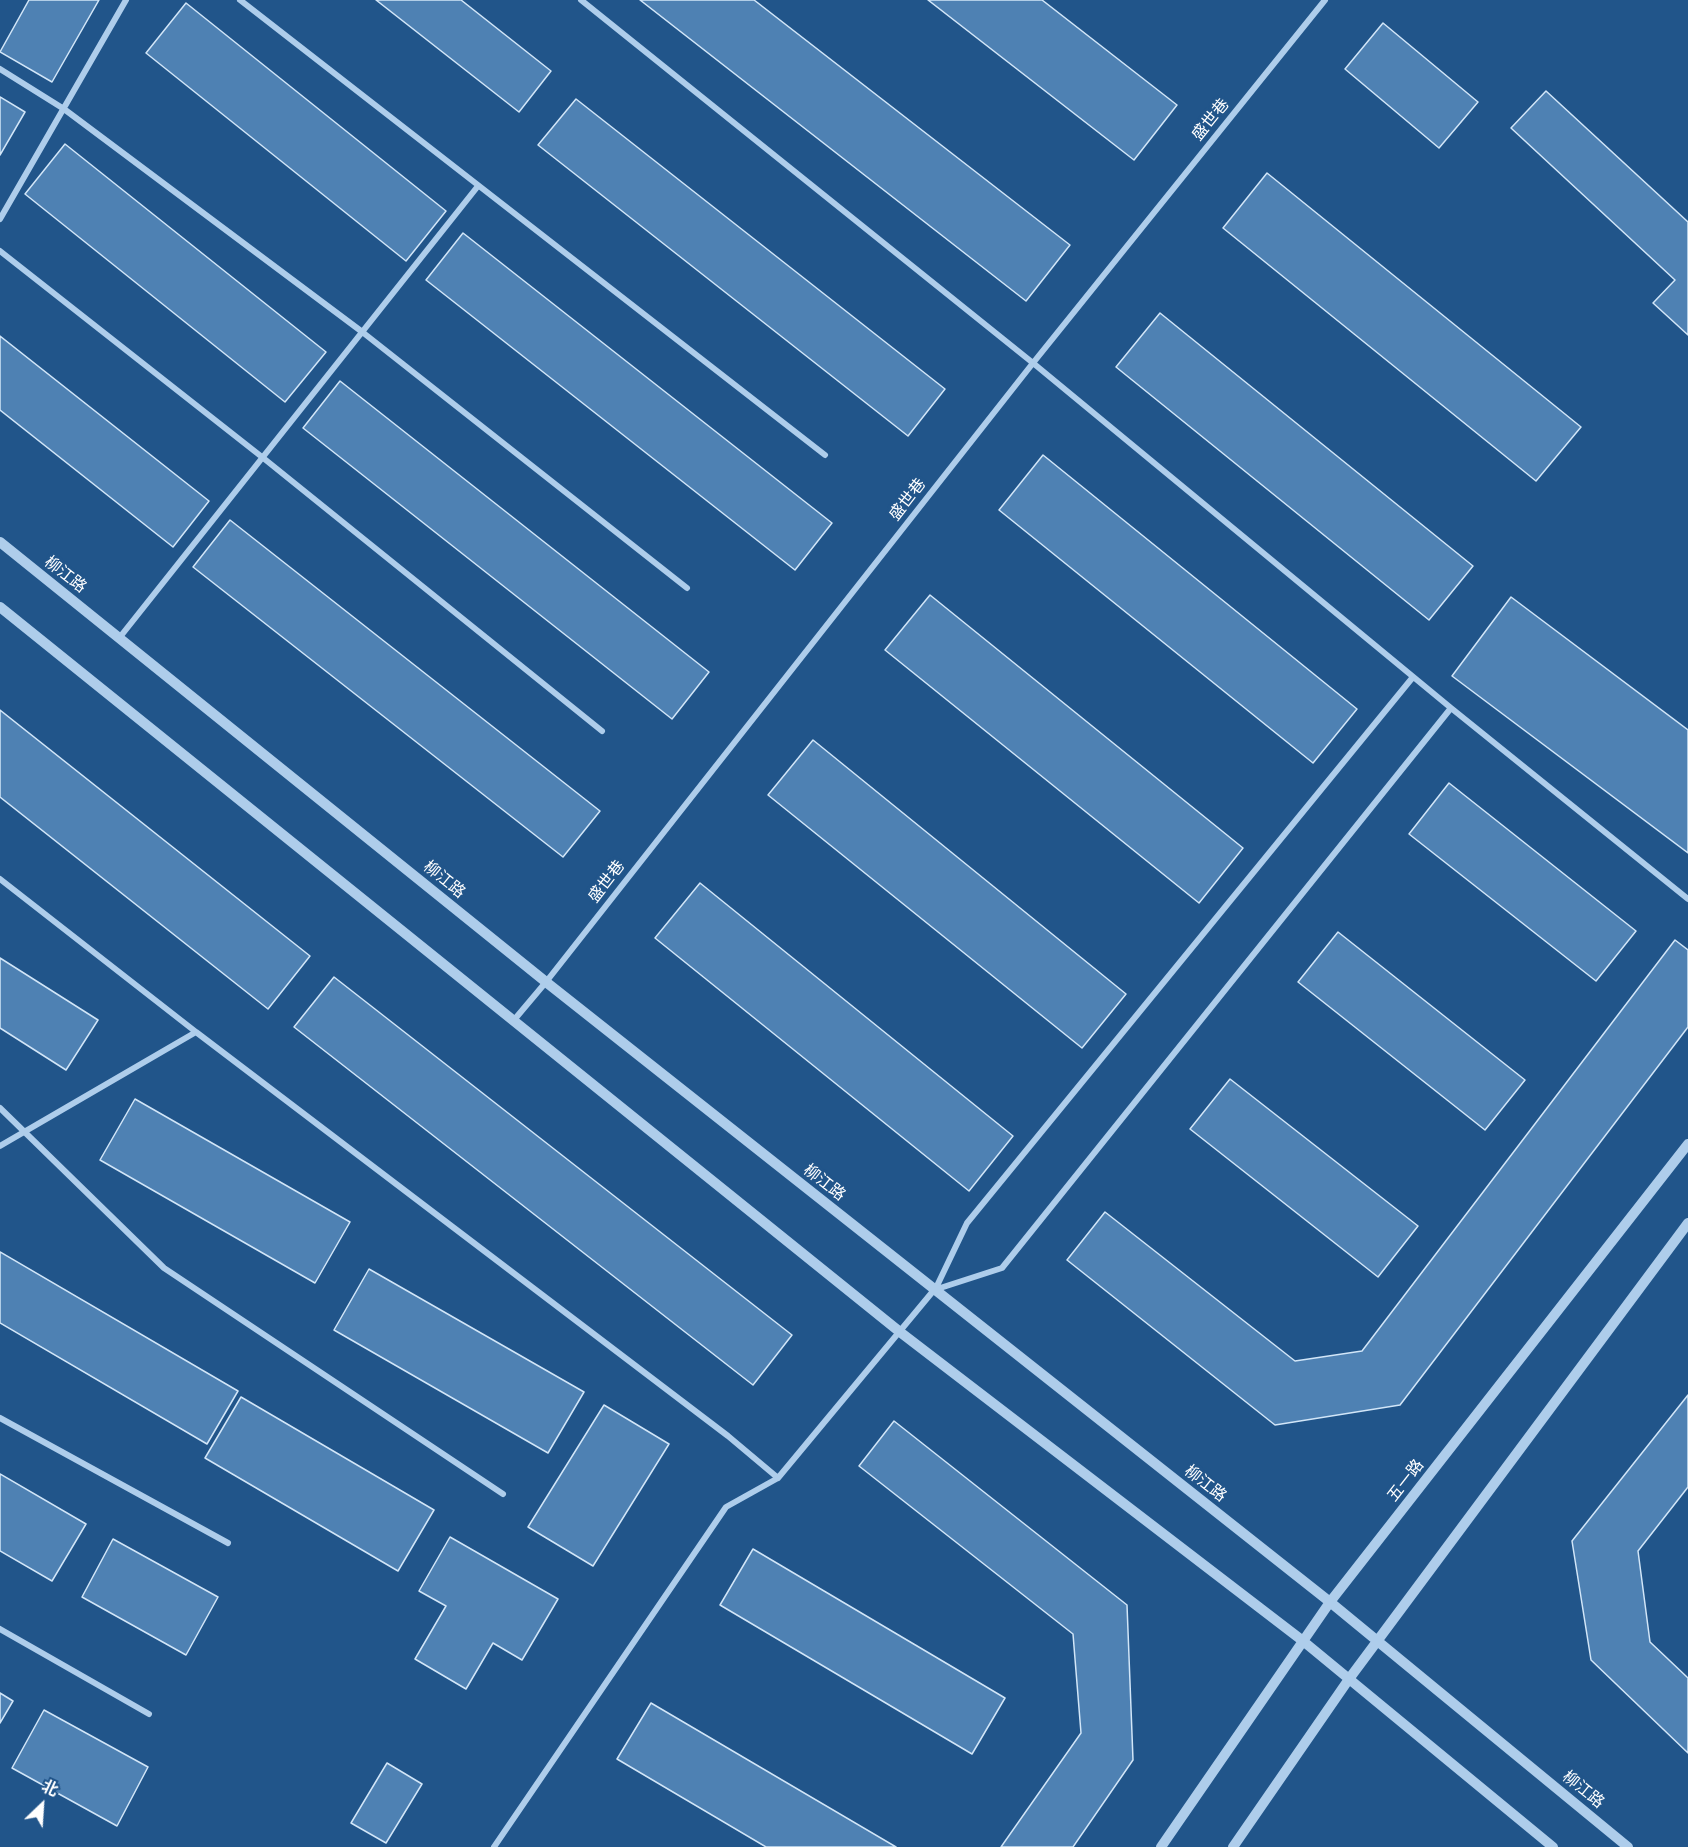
<!DOCTYPE html>
<html>
<head>
<meta charset="utf-8">
<style>
  body { margin:0 }
  #map { position:relative; width:1688px; height:1847px; overflow:hidden; background:#21558a; font-family:"Space Grotesk","Noto Sans SC",sans-serif }
  canvas { display:block }
  .north { position:absolute; left:12px; top:1775px; width:60px; height:60px; -webkit-text-stroke:4px #21558a; paint-order:stroke; rotate:25deg; font-size:16px; font-weight:700; line-height:24px; text-align:center; color:#fff }
  .north::after { content:''; display:block; margin:auto; width:21px; height:27px; background:#fff; clip-path:polygon(50% 0,100% 100%,50% 72%,0 100%) }
</style>
</head>
<body>
<div id="map">
<canvas width="1688" height="1847"></canvas>
<div class="north">北</div>
</div>
<script>
const context = document.querySelector('canvas').getContext('2d');
context.lineJoin = 'round';
function paint(path, color) { context.fillStyle = color; context.fill(path, 'evenodd'); }
function trace(path, color, width, dash) { context.strokeStyle = color; context.lineWidth = width; context.lineCap = dash ? 'butt' : 'round'; context.setLineDash(dash || []); context.stroke(path); }
function label(font, color, halo, rows, align = 'center') {
  context.font = font + ' "Space Grotesk","Noto Sans SC",sans-serif'; context.lineWidth = 6; context.setLineDash([]); context.textBaseline = 'middle'; context.strokeStyle = halo; context.fillStyle = color; for (const [text, x, y, turn = 0] of rows) {
    context.save(); context.translate(x, y); context.rotate((+turn || 0) * Math.PI / 180); context.textAlign = isNaN(turn) ? turn : align; if (halo) context.strokeText(text, 0, 0); context.fillText(text, 0, 0); context.restore();
  }
}
const building = new Path2D(`
  M29 0H99L52 82 0 52Z
  M376 0H461L551 71 519 112Z
  M640 0H754L1070 245 1026 301Z
  M928 0H1042L1177 105 1134 160Z
  M186 3 446 211 406 261 146 53Z
  M1383 23 1478 102 1439 148 1345 69Z
  M1546 91 1688 222V335L1653 303 1675 280 1511 128Z
  M0 97 25 112 0 155Z
  M576 99 945 389 908 436 538 145Z
  M65 144 326 352 285 402 25 194Z
  M1267 173 1581 427 1536 481 1223 228Z
  M463 233 832 523 795 570 426 280Z
  M1160 313 1473 566 1429 620 1116 367Z
  M0 336 209 501 173 547 0 410Z
  M340 381 709 672 672 719 303 428Z
  M1043 455 1357 709 1313 763 999 510Z
  M230 520 600 811 563 857 193 567Z
  M930 595 1243 848 1199 903 885 650Z
  M1511 597 1688 730V853L1452 676Z
  M0 710 310 956 268 1009 0 797Z
  M813 740 1126 994 1082 1048 768 795Z
  M1449 783 1636 931 1596 981 1409 834Z
  M700 883 1013 1136 969 1191 655 938Z
  M1338 932 1525 1080 1485 1130 1298 982Z
  M1675 940 1688 950V1027L1400 1405 1275 1425 1067 1260 1105 1212 1295 1361 1362 1351Z
  M0 958 98 1020 66 1070 0 1028Z
  M334 977 792 1335 753 1385 294 1027Z
  M1230 1079 1418 1226 1378 1277 1190 1129Z
  M135 1099 350 1222 315 1283 100 1160Z
  M0 1252 238 1391 207 1444 0 1323Z
  M369 1269 584 1392 548 1453 334 1330Z
  M1688 1395V1487L1638 1551 1650 1642 1688 1678V1753L1591 1660 1572 1541Z
  M241 1397 434 1510 398 1571 205 1458Z
  M604 1405 669 1444 593 1566 528 1527Z
  M894 1421 1127 1605 1133 1760 1073 1847H1001L1081 1733 1073 1634 859 1466Z
  M0 1474 86 1524 52 1581 0 1551Z
  M450 1537 558 1599 522 1660 493 1643 466 1689 415 1659 446 1606 419 1591Z
  M113 1539 218 1597 186 1655 82 1597Z
  M753 1549 1005 1698 972 1754 720 1605Z
  M0 1693 13 1701 0 1723Z
  M651 1703 896 1847H766L617 1759Z
  M44 1710 148 1767 117 1826 12 1768Z
  M387 1763 422 1784 386 1843 351 1823Z`);
paint(building, '#4e81b3');
trace(building, '#d2e6f8', 1.5);
trace(new Path2D(`
  M240 0 825 455
  M581 0 1033 363 1451 708 1688 899
  M0 69 64 109 361 331 687 588
  M0 219 126 0
  M0 251 262 457 602 731
  M120 637 478 186
  M0 879 196 1032
  M514 1020 546 982 1033 363 1325 0
  M0 1108 164 1268 503 1494
  M0 1146 196 1032 728 1436 778 1478
  M935 1290 967 1223 1413 677
  M0 1418 228 1543
  M0 1629 149 1714
  M494 1847 726 1507 778 1478 934 1290 1002 1268 1451 708`), '#aecdeb', 6);
trace(new Path2D(`
  M0 542 546 982 1330 1602 1628 1847
  M0 607 900 1332 1303 1641 1553 1847
  M1161 1847 1330 1602 1688 1144
  M1233 1847 1349 1679 1688 1223`), '#aecdeb', 10);
label('16px', '#fff', '#21558a', [
  ["盛世巷",1211,120,-51],
  ["盛世巷",908,500,-52],
  ["柳江路",65,575,38],
  ["柳江路",444,880,39],
  ["盛世巷",607,882,-52],
  ["柳江路",824,1183,38],
  ["五一路",1406,1481,-52],
  ["柳江路",1205,1484,38],
  ["柳江路",1583,1790,39]
]);
</script>
</body>
</html>
